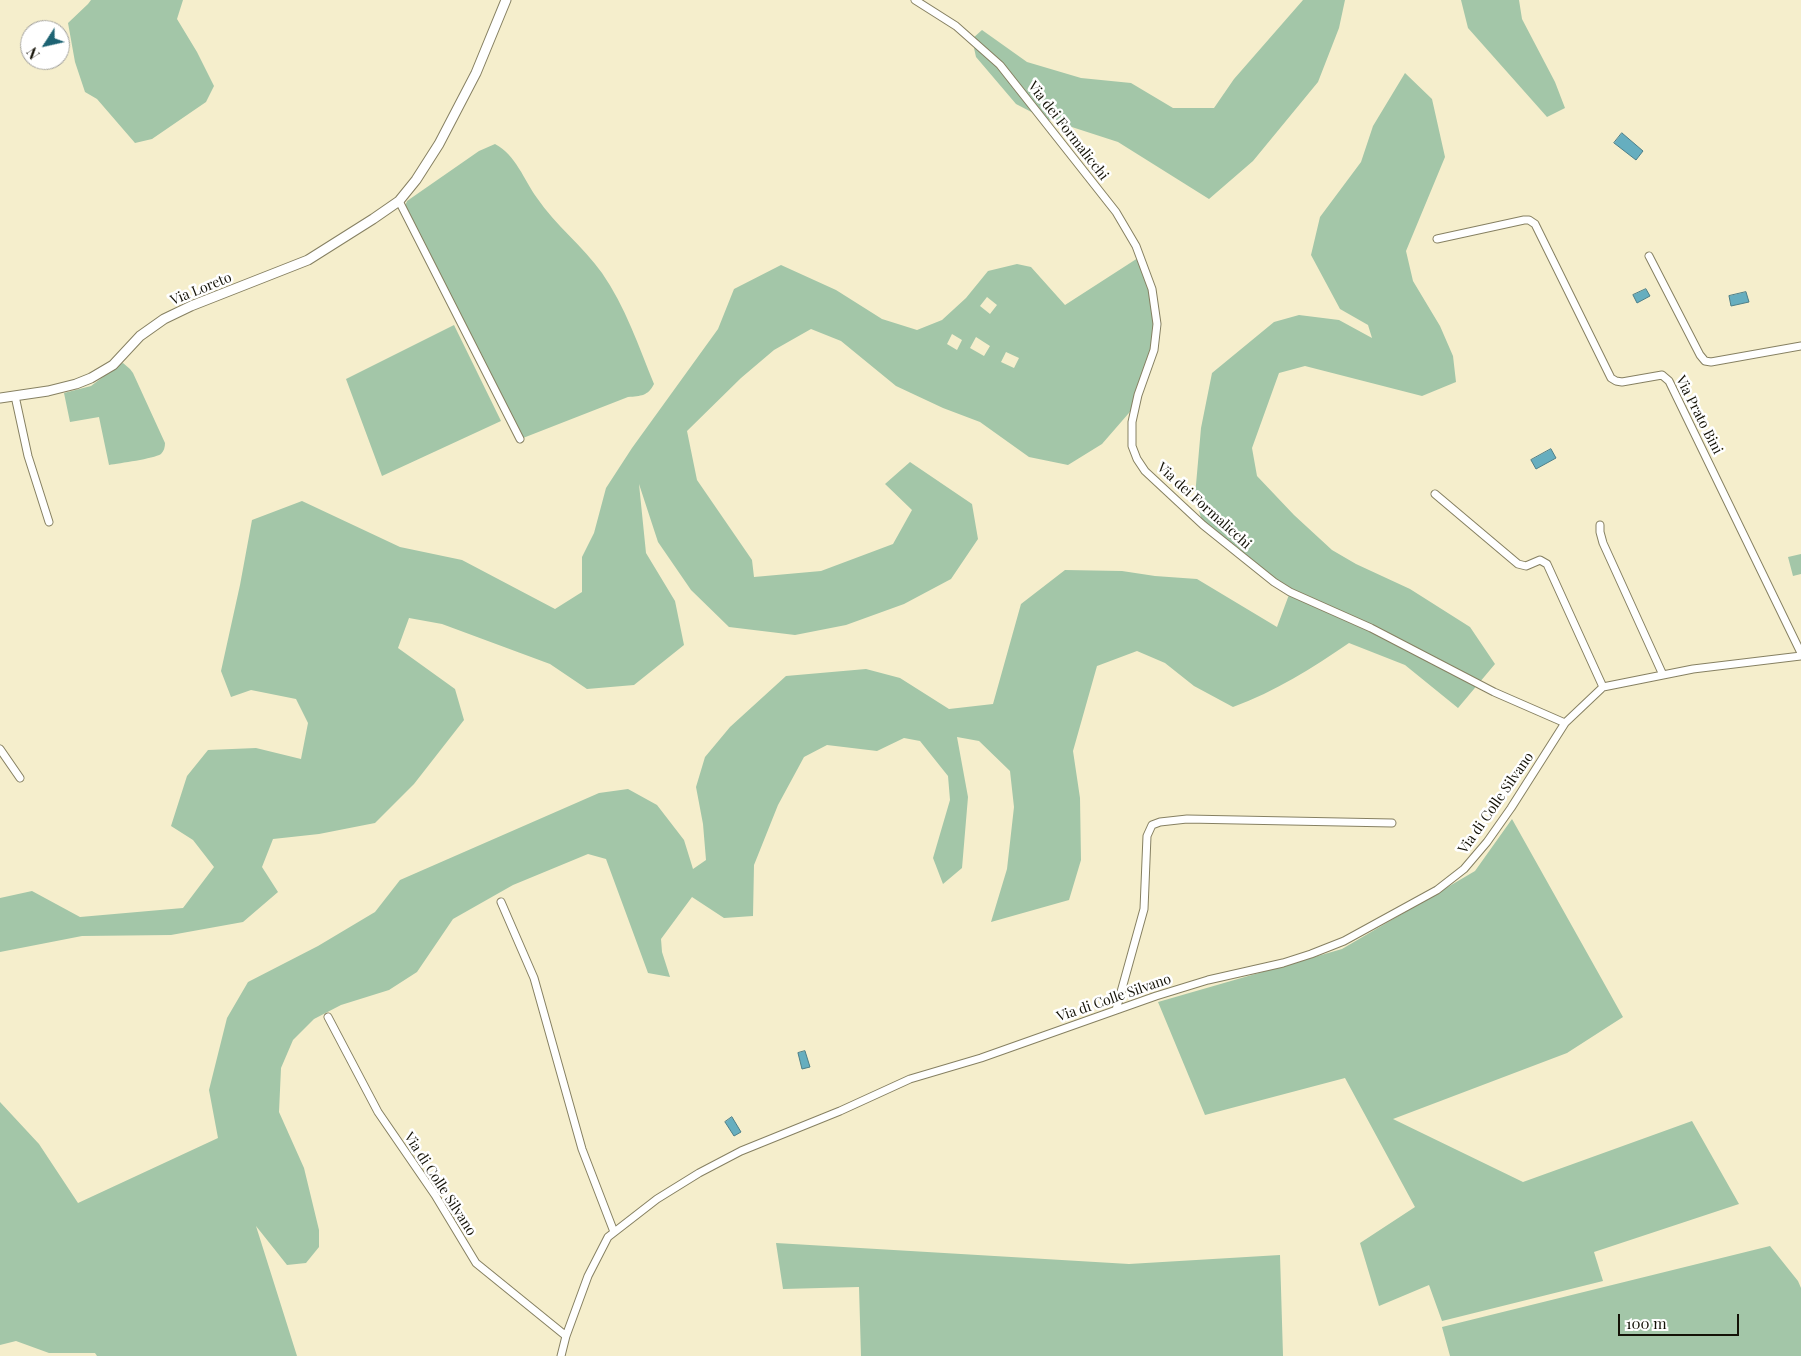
<!DOCTYPE html>
<html>
<head>
<meta charset="utf-8">
<style>
  body { margin:0 }
  #map { position:relative; width:1801px; height:1356px; overflow:hidden; background:#f5eecc; font-family:"Playfair Display",serif }
  canvas { display:block }
  .north { position:absolute; left:20px; top:20px; width:50px; height:50px; box-sizing:border-box; background:#fff; border:1px solid #a1a09c; border-radius:50%; rotate:235deg; font-size:14px; font-weight:700; line-height:20px; text-align:center; color:#141207 }
  .north::after { content:''; display:block; margin:auto; width:18px; height:22px; background:#1d6373; clip-path:polygon(50% 0,100% 100%,50% 72%,0 100%) }
  .scale { position:absolute; left:1618px; top:1314px; width:121px; height:22px; box-sizing:border-box; border:2px solid #141207; border-top:0; padding-left:6px; font-size:15px; line-height:18px; white-space:nowrap; color:#141207; -webkit-text-stroke:4px #fff; paint-order:stroke }
</style>
</head>
<body>
<div id="map">
<canvas width="1801" height="1356"></canvas>
<div class="north">N</div>
<div class="scale">100 m</div>
</div>
<script>
const context = document.querySelector('canvas').getContext('2d');
context.lineJoin = 'round';
function paint(path, color) { context.fillStyle = color; context.fill(path, 'evenodd'); }
function trace(path, color, width, dash) { context.strokeStyle = color; context.lineWidth = width; context.lineCap = dash ? 'butt' : 'round'; context.setLineDash(dash || []); context.stroke(path); }
function label(font, color, halo, rows, align = 'center') {
  context.font = font + ' "Playfair Display",serif'; context.lineWidth = 5; context.setLineDash([]); context.textBaseline = 'middle'; context.strokeStyle = halo; context.fillStyle = color; for (const [text, x, y, turn = 0] of rows) {
    context.save(); context.translate(x, y); context.rotate((+turn || 0) * Math.PI / 180); context.textAlign = isNaN(turn) ? turn : align; if (halo) context.strokeText(text, 0, 0); context.fillText(text, 0, 0); context.restore();
  }
}
paint(new Path2D(`
  M91 0H183L177 19 197 52 214 86 206 102 152 139 135 143 97 99 85 92 75 62 68 23 88 4Z
  M1303 0H1345L1339 28 1318 82 1253 161 1209 199 1118 142 1041 117 1016 104 976 57 972 39 982 30 1027 62 1081 78 1131 83 1173 108H1214L1234 79Z
  M1461 0H1519L1522 19 1555 82 1565 108 1547 117 1468 28Z
  M1405 73 1432 99 1445 157 1406 251 1413 281 1440 326 1453 356 1456 382 1422 396 1305 366 1279 373 1252 448 1257 476 1294 515 1332 550 1356 564 1410 589 1470 627 1495 664 1458 708 1405 665 1349 643C1311 669 1276 691 1233 707L1194 686 1165 663 1137 651 1097 666 1073 751 1080 798 1081 860 1069 900 991 922 1007 869 1014 807 1010 771 979 741 957 737 968 797 962 868 943 884 933 858 950 800 948 776 920 741 904 738 877 751 827 745 804 757 778 805 754 865 753 916 724 918 692 897 661 939 662 952 670 977 648 973 606 859 588 854 513 885 453 919 417 972 389 990 341 1005 314 1019 293 1040 281 1068 279 1112 304 1168 319 1230V1247L306 1263 287 1265 256 1226 297 1356H97L95 1353H49L16 1341 0 1345V1102L39 1144 78 1203 218 1138 209 1090 227 1018 248 982 318 946 375 912 400 880 599 793 628 789 657 805 684 840 693 869 706 860 703 824 696 787 705 757 730 727 786 676 866 669 900 678 949 709 993 704 1021 604 1065 570 1122 571 1155 576 1197 579 1277 627 1290 592 1203 525 1195 496 1201 428 1212 373 1274 322 1299 315 1339 320 1372 338 1368 325 1340 309 1311 255 1320 217 1361 162 1373 126Z
  M495 144C516 155 524 180 537 198 555 225 583 246 602 273 625 306 639 347 654 384 648 396 641 396 628 397L523 438 405 206 407 201 479 151Z
  M1141 256 1148 277 1155 340 1135 406 1102 444 1068 465 1029 457 980 422 943 408 896 386 841 341 811 329 774 350 741 378 687 431 697 480 752 560 754 577 821 571 893 544 912 510 885 484 910 462 972 504 978 539 951 579 904 604 846 625 795 635 729 627 691 590 658 542 639 484 646 553 675 601 684 645 634 685 587 689 550 664 442 624 409 618 398 648 455 689 464 720 414 784 375 823 319 834 273 839 262 867 278 892 243 922 171 935 82 936 0 952V898L32 891 80 917 183 908 214 867 193 840 171 826 187 776 208 750 256 748 301 759 308 723 296 699 251 690 231 697 221 671 240 585 252 520 302 501 400 547 462 560 555 609 582 592V557L594 533 606 488 632 448 718 329 734 289 781 265 836 290 882 319 917 330 942 320 966 298 988 271 1017 264 1031 267 1065 305ZM987 297 997 305 990 314 980 306ZM952 334 962 340 957 350 947 344ZM976 337 990 346 984 356 970 348ZM1006 352 1019 358 1014 368 1001 362Z
  M454 325 501 421 382 476 346 379Z
  M123 363 130 369 133 373 165 443C165 447 164 451 161 454 153 459 120 463 109 465L99 417 70 422 64 393 91 386 120 364Z
  M1801 554V574L1793 576 1788 557Z
  M1512 819 1623 1017 1567 1053 1393 1119 1523 1182 1692 1121 1739 1204 1594 1252 1603 1281 1442 1321 1429 1285 1379 1306 1360 1243 1415 1207 1345 1078 1205 1115 1158 1002 1342 949 1475 871Z
  M776 1243 1129 1264 1280 1255 1283 1356H861L859 1287 783 1289Z
  M1770 1246 1798 1281 1801 1288V1356H1450L1442 1327Z`), '#a3c6a8');
const water = new Path2D(`
  M1622 133 1643 151 1636 160 1614 143Z
  M1646 289 1650 296 1637 303 1633 295Z
  M1746 292 1749 302 1731 306 1729 296Z
  M1551 449 1556 458 1536 469 1531 460Z
  M805 1051 810 1067 802 1069 798 1053Z
  M732 1117 741 1132 734 1136 725 1122Z`);
paint(water, '#66aebf');
trace(water, '#4d7f88', 1);
const minor = new Path2D(`
  M915 0 956 26 1000 65 1116 212 1136 246 1152 289 1157 324 1154 350 1138 395 1132 422V446L1137 459 1145 471 1203 525 1274 582 1290 592 1371 628 1494 692 1565 723
  M399 201 520 439
  M1437 239 1524 220H1529L1535 224 1611 378 1616 381 1622 382 1662 375 1669 381 1801 653
  M1649 256 1700 355 1705 361 1711 362 1801 346
  M15 396 28 456 49 522
  M1435 494 1518 564 1526 566 1540 560 1547 564 1603 687
  M1600 525V532L1603 543 1663 675
  M0 749 20 778
  M501 902 534 978 582 1149 614 1232
  M1116 1010 1144 909 1147 836 1152 825 1160 822 1187 819 1392 823
  M328 1017 378 1112 435 1195 476 1263 566 1336
  M561 1356 566 1336 588 1276 608 1237 657 1199 699 1173 741 1151 840 1111 910 1079 981 1058 1156 996 1208 980 1283 963 1311 954 1344 941 1437 890 1464 869 1487 842 1511 808 1565 723 1603 687 1693 669 1801 656`);
const tertiary = new Path2D(`
  M0 398 48 391 76 384 91 378 113 365 140 336 164 319 191 306 308 260 373 219 399 201 416 180 439 144 476 73 506 0`);
trace(minor, '#868062', 9);
trace(tertiary, '#868062', 11);
trace(minor, '#fff', 7);
trace(tertiary, '#fff', 9);
label('14px', '#141207', '#fff', [
  ["Via dei Formalicchi",1068,131,52],
  ["Via Loreto",201,289,-22],
  ["Via Prato Bini",1699,415,63],
  ["Via dei Formalicchi",1204,506,42],
  ["Via di Colle Silvano",1496,803,-55],
  ["Via di Colle Silvano",1114,998,-19],
  ["Via di Colle Silvano",440,1184,57]
]);
</script>
</body>
</html>
